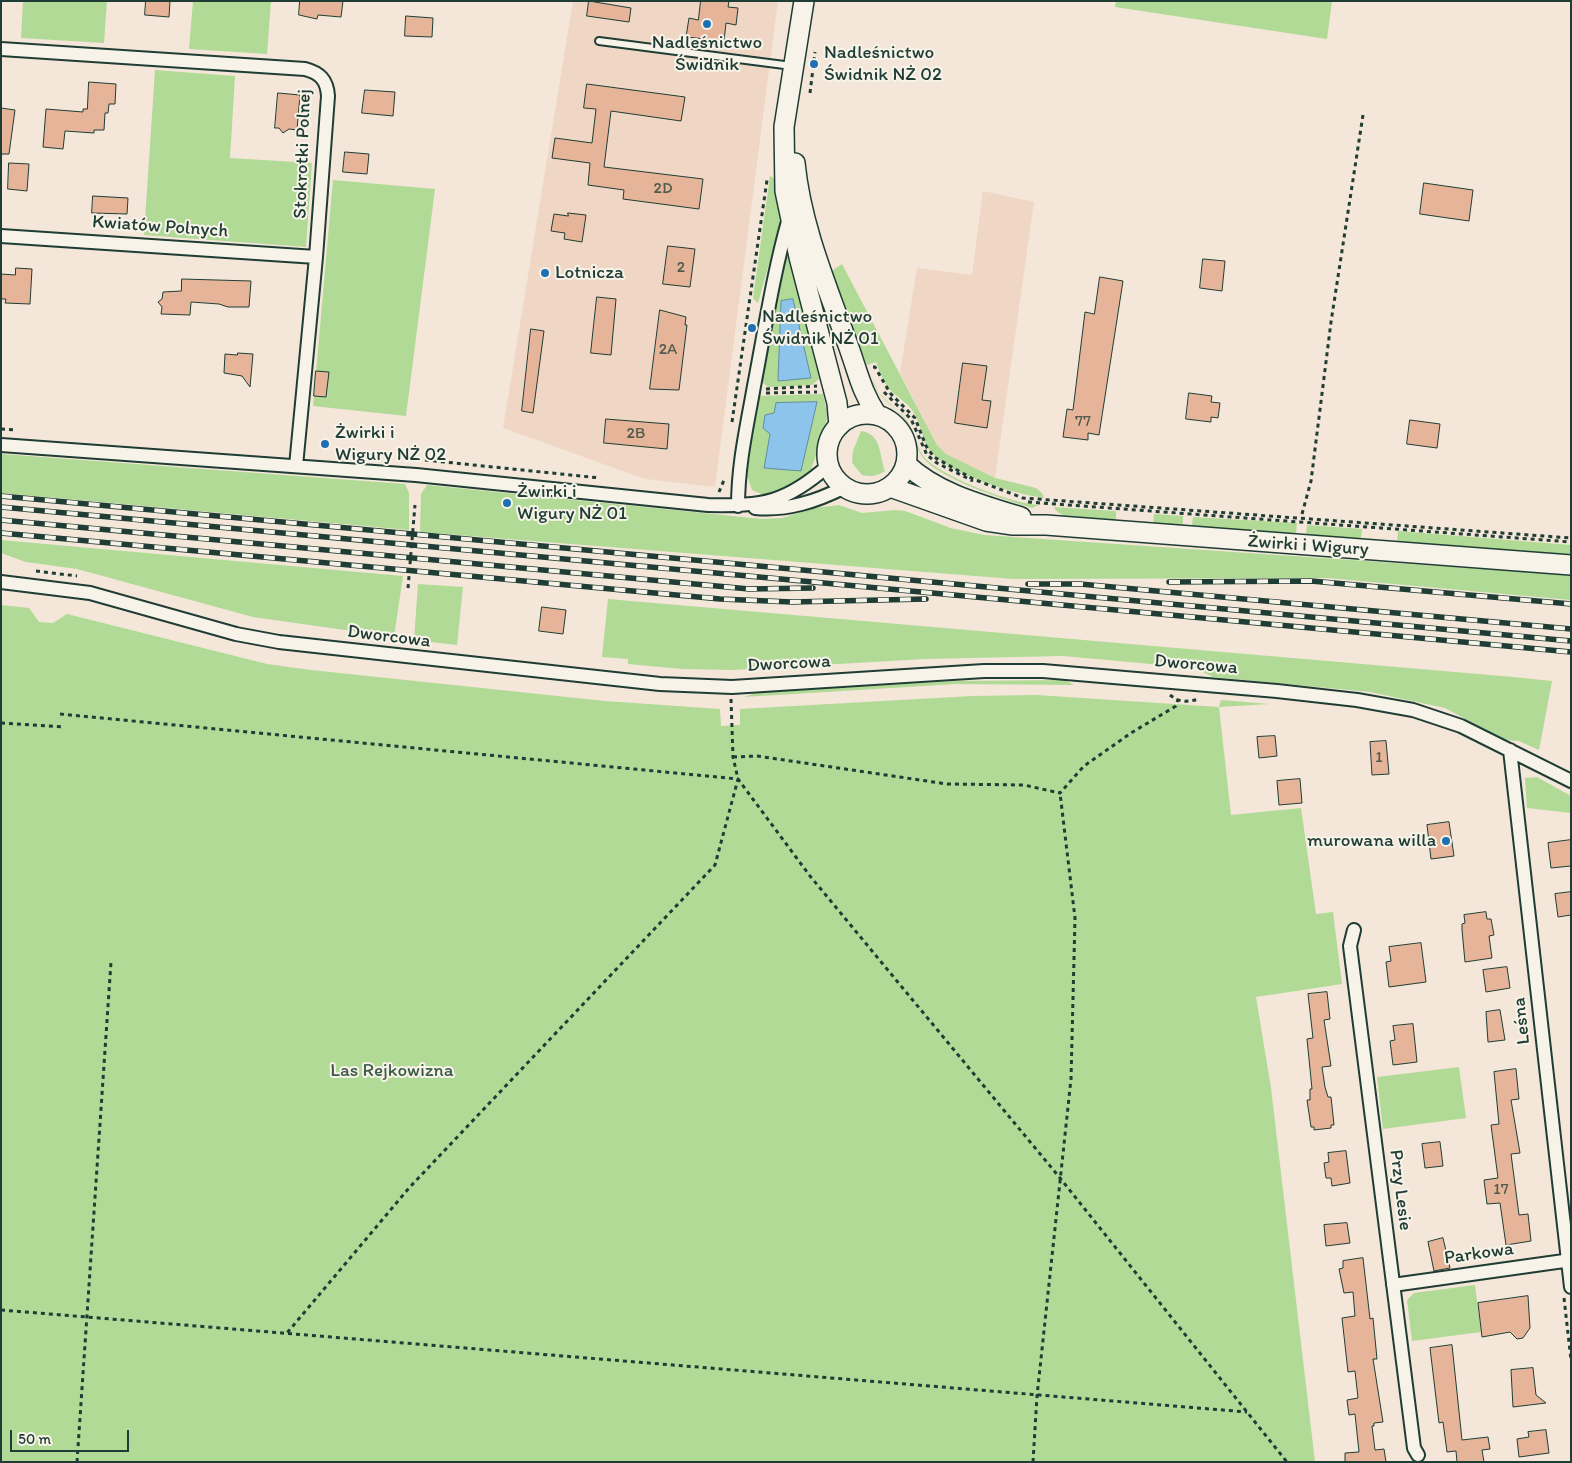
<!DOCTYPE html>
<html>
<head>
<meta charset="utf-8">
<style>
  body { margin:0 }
  #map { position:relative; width:1572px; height:1463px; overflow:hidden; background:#f4e6d8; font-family:Itim,sans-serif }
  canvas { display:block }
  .frame { position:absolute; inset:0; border:2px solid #1f3d34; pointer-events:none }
  .scale { position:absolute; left:10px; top:1430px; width:119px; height:22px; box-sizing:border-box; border:2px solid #1f3d34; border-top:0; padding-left:6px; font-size:15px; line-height:18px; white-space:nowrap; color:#1f3d34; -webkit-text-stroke:4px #f7f3e8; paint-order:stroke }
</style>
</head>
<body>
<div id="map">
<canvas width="1572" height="1463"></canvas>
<div class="frame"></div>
<div class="scale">50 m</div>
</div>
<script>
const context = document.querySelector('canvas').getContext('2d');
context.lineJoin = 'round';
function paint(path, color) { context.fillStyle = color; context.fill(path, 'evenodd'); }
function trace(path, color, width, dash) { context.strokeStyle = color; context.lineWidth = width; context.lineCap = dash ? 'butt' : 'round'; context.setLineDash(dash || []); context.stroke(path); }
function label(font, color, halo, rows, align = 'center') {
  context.font = font + ' Itim,sans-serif'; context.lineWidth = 4; context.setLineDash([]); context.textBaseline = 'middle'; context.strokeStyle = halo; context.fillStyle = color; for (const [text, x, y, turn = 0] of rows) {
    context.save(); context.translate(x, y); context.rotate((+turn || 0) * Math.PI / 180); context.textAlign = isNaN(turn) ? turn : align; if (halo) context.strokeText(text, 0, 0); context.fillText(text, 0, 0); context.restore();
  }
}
paint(new Path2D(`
  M573 1H778L715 487 645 479 503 428Z
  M983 191 1034 202 995 478 946 454 937 445 900 373 917 268 972 275Z`), '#f0d7c5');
paint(new Path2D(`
  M23 1H107L104 43 21 38Z
  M193 1H271L267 54 189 49Z
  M1116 1H1332L1327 39 1115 7Z
  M155 70 235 76 230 158 312 163 306 247 144 235Z
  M770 176 778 181 780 224 758 303 753 298Z
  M333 180 435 189 406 416 313 406Z
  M786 244H790L819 379 812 385 768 387 761 381Z
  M842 264 937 445 946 454 995 478 1036 488 1042 493 1044 498C1014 494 951 475 931 452 921 440 922 423 912 410 907 403 899 398 892 392 884 384 880 373 876 362L867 365 830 272Z
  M872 380C875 383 876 388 879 393 888 406 903 411 910 426 915 436 917 448 924 457 941 477 1014 504 1039 505L1032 508C1005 500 941 479 924 459 915 448 914 432 906 421 896 405 879 399 872 380Z
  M823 394 827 413 826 425 811 470 803 480 776 493 764 495 752 490 747 476 758 396Z
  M861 431C882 434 879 455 885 471 877 476 871 477 862 475L852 463 853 451Z
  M1 454 405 484 409 493V530L1 493Z
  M427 485 762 519 782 518 815 508 839 505 862 513 895 510 905 511 951 528 984 535 1571 575V600L1327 578 1013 579 420 532 421 494Z
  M1054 507 1116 511V520L1113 523C1098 521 1059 521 1054 507Z
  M1154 514 1183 516V524L1179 528 1156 526 1153 523Z
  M1193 517 1297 523 1296 533 1293 536 1196 530 1192 525Z
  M1307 525 1362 529 1361 538 1356 541 1309 537 1306 534Z
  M1398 531 1571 545V555L1402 544 1397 540Z
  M1 540 403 576 394 637 253 617 77 569 26 562 1 553Z
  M418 584 463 587 457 645 414 640Z
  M608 599 1513 677 1552 681 1539 750 1519 741 1505 740 1445 708 1370 692 1213 677 1195 668 1063 656 925 659 733 670 682 669 628 664V659L602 657Z
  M1 605 29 608 39 622 53 623 67 614 267 664 311 670 605 701 720 709 721 726 740 725V709L972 696 1037 695 1219 707 1221 700 1270 704 1219 707 1231 815 1301 808 1316 914 1333 912 1342 984 1256 997 1271 1088 1315 1462H1Z
  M1065 680 1074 685 956 684 744 697 755 693 955 681Z
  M1537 777 1571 796V813L1527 808 1525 778Z
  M1459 1067 1466 1118 1383 1129 1377 1077Z
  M1475 1285 1481 1332 1412 1341 1407 1300 1414 1293Z`), '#b1da97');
const water = new Path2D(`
  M793 299 811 378 778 381 781 301Z
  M817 402 801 471 764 468 770 434 763 428 765 415 774 413 776 403Z`);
paint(water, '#8dc4eb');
trace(water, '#618ea2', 1);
const building = new Path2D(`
  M146 1H170L169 17 145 15Z
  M300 1H343L341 17 318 15 317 19 299 15Z
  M589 1 631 8 629 22 587 16Z
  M701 1H729L728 7 738 8 736 25 726 23 724 41 686 37 689 18 698 20Z
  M406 16 433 18 432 37 405 36Z
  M89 82 116 84 115 104H109L108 113H105L104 130H94V133L65 131 63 149 43 147 46 109 83 112V109H87Z
  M587 84 685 97 681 121 611 111 604 167 703 179 699 209 623 199 624 190 588 185 590 163 552 158 555 138 592 143 596 109 584 108Z
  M365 90 395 92 393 116 362 113Z
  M278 93 300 95 297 130 289 129 283 133 279 128H275Z
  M1 108 15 110 9 154H1Z
  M345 152 369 154 367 174 343 172Z
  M9 163 29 164 27 191 8 189Z
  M1424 183 1473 190 1469 221 1420 214Z
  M93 196 128 198 127 214 92 213Z
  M568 213 586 215 582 242 564 239 565 233 551 231 554 214 568 216Z
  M668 246 695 249 690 287 663 284Z
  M1203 259 1225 261 1222 291 1200 288Z
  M16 268 32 269 30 304 5 303 6 299H1V274L15 275Z
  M1100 277 1123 281 1099 435 1088 433V440L1063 437 1067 409 1073 410 1085 312 1094 314Z
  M182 279 251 281 249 307H228L219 304 191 302 190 315 161 314 162 307 158 302 162 299 163 292 181 291Z
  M597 297 616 299 611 355 591 353Z
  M660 310 686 317 685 325H687L679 390 650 389Z
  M531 329 544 331 533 413 522 411Z
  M238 353 253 354 250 387 242 376 224 373 225 354 237 355Z
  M963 363 987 366 982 400 991 401 987 428 955 423Z
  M316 371 329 372 326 397 314 396Z
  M1189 393 1212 396 1211 402 1220 403 1218 418 1211 417V422L1186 419Z
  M606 419 669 424 667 449 604 443Z
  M1410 420 1440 424 1437 448 1407 444Z
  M542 607 566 610 563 634 539 631Z
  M1275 736 1277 756 1259 758 1257 737Z
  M1386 741 1389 774 1372 775 1370 742Z
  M1300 779 1302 803 1279 805 1277 781Z
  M1449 822 1454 856 1431 859 1427 825Z
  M1571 840V866L1551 868 1548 843Z
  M1571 892V915L1558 917 1555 894Z
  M1486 912 1487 919H1491L1494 935 1489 936 1492 958 1465 962 1462 930V924L1465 923 1464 915Z
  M1421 943 1426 982 1389 987 1386 962 1391 961 1389 947Z
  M1507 967 1510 988 1486 992 1483 970Z
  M1327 992 1330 1019 1324 1020 1331 1066 1322 1067 1325 1087 1328 1097H1331L1334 1125H1331V1128L1314 1130V1127H1311L1307 1100H1310V1089H1312L1307 1039 1313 1038 1308 994Z
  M1500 1010 1505 1040 1488 1042 1486 1012Z
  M1413 1024 1417 1062 1393 1065 1390 1041 1395 1040 1393 1026Z
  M1516 1069 1519 1099 1511 1100 1520 1153 1511 1154 1519 1215 1528 1214 1531 1241 1506 1245 1500 1203 1487 1204 1484 1180 1498 1178 1491 1125 1499 1124 1494 1072Z
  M1440 1142 1443 1166 1425 1168 1422 1144Z
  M1346 1151 1350 1183 1332 1186 1331 1178H1326L1324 1163 1329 1162 1328 1153Z
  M1347 1223 1350 1243 1326 1246 1324 1225Z
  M1443 1238 1450 1268 1434 1271 1428 1242Z
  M1363 1258 1370 1319 1373 1318 1377 1359H1373L1383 1422 1374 1423V1426H1372L1375 1450 1384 1449 1386 1462H1345V1453L1359 1452 1355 1414 1349 1415 1347 1400 1358 1398 1355 1371 1348 1372 1342 1318 1355 1316 1353 1292 1344 1293 1339 1269 1343 1268V1261Z
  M1528 1296 1530 1328 1523 1338 1517 1339 1510 1332 1482 1337 1478 1303Z
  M1452 1345 1462 1440 1488 1437 1490 1449 1482 1450 1484 1462H1457L1456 1451 1447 1452 1443 1422 1439 1423 1430 1348Z
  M1533 1368 1536 1395 1546 1403 1513 1407 1511 1370Z
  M1546 1430 1549 1453 1519 1457 1517 1439 1529 1437 1528 1432Z`);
paint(building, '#e6b498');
trace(building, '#1f3d34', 1);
const lane = new Path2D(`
  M599 41 792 66`);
const street = new Path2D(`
  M1 49 305 69C320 73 327 80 328 96L316 257 296 466
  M1 236 316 257
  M1 445 416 475 708 505C764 506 786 503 829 465
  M738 506C738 464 747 426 754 386 765 329 773 274 789 218
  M755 508C788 511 817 501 845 487
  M1 582 90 593 236 634 279 642 660 684 732 687 984 671H1043L1277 691 1357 700 1413 710 1461 726 1571 781
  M1510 750 1571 1287
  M1354 930 1350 946 1414 1448 1418 1455
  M1393 1285 1571 1260`);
const secondary = new Path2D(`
  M804 1 784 127 785 191 799 257 837 403 839 426
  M795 163C801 226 827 286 848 345 858 372 861 391 877 415
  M827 454a40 40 0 1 1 80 0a40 40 0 1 1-80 0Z
  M906 464C936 493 982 505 1021 517
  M890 487 986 521 1013 525H1046L1571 565`);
trace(lane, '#1f3d34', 10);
trace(street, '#1f3d34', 16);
trace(secondary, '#1f3d34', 22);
trace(new Path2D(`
  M810 93 815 52
  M873 367H875L890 393 915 418 926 446 934 457 973 479 1023 498 1571 538
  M766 389 817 386
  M884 392 911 419 927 455 937 463 973 481
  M766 393 817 392
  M732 422 767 180
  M1 429 17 430
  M425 460 600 478
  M719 492 724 480
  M1028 502 1571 542
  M1302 514 1311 481 1331 322 1363 115
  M36 571 77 576
  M408 588 415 505
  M1170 695C1180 703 1187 702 1199 699
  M731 699 733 757 738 779 810 876 1060 1178 1287 1462
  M60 714 738 779 715 865 409 1188 287 1333
  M1 723 63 727
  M733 757 757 756 947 784 1024 785 1060 793 1084 766 1131 733 1176 706 1178 699
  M1564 1298 1571 1360
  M1 1310 1247 1412
  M77 1462 111 962
  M1033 1462 1037 1396 1071 1079 1075 918 1060 793`), '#1f3d34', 3, [4, 4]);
trace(lane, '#f7f3e8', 6);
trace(street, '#f7f3e8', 12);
trace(secondary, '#f7f3e8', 19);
const rail = new Path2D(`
  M1 496 1571 641
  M1 507 1571 652
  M1 520 749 589 813 588
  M1 533 720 599 792 602 926 599
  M1169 582 1311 581 1571 604
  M1028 584H1080L1571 629`);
trace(rail, '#1f3d34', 5.5);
trace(rail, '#f7f3e8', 4, [11]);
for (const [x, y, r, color] of [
  [707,24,5,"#1f6fb2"],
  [814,64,5,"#1f6fb2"],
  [545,273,5,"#1f6fb2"],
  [752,328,5,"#1f6fb2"],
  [325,444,5,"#1f6fb2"],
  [507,503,5,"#1f6fb2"],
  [1446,841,5,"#1f6fb2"]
]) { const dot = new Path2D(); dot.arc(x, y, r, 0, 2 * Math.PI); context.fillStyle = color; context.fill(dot); trace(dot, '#f7f3e8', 2); }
label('16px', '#515b4d', null, [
  ["2D",663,189],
  ["2",681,268],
  ["2A",668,350],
  ["77",1083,422],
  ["2B",636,434],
  ["1",1379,758],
  ["17",1501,1190]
]);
label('19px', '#1f3d34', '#f7f3e8', [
  ["Nadleśnictwo",707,43,"center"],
  ["Świdnik",707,65,"center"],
  ["Nadleśnictwo",824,53],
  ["Świdnik NŻ 02",824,75],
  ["Lotnicza",555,273],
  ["Nadleśnictwo",762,317],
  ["Świdnik NŻ 01",762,339],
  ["Żwirki i",335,433],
  ["Wigury NŻ 02",335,455],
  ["Żwirki i",517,492],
  ["Wigury NŻ 01",517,514],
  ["murowana willa",1436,841,"right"]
], 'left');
label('19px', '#1f3d34', '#f7f3e8', [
  ["Stokrotki Polnej",303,154,-88],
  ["Kwiatów Polnych",160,227,4],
  ["Żwirki i Wigury",1308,546,4],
  ["Dworcowa",389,637,7],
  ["Dworcowa",789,664,-3],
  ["Dworcowa",1196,665,5],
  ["Leśna",1522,1021,-96],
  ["Przy Lesie",1400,1190,83],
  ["Parkowa",1479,1254,-8]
]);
label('19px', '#3c5c48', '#f7f3e8', [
  ["Las Rejkowizna",392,1071]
]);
</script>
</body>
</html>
